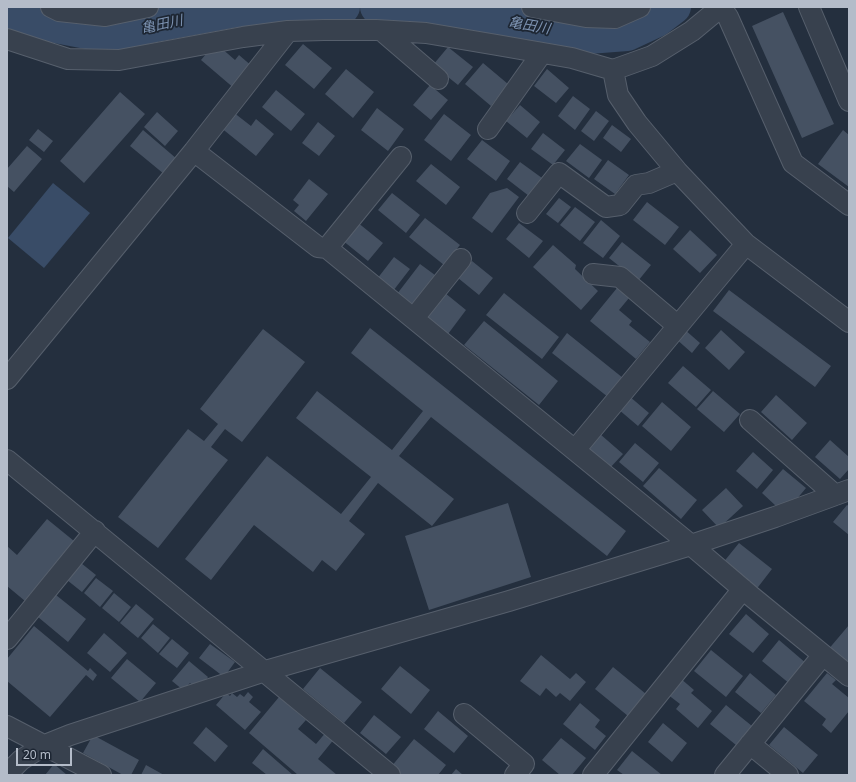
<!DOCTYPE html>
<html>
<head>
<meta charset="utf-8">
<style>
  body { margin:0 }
  #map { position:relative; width:856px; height:782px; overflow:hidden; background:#242f3e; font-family:"Noto Sans",sans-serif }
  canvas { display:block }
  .frame { position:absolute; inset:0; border:8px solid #b4bcc9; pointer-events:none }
  .scale { position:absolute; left:16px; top:748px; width:56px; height:18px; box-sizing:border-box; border:2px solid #b4bcc9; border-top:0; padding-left:5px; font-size:12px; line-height:14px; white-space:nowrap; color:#b4bcc9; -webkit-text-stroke:3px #1d2633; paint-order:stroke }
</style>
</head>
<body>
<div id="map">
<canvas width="856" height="782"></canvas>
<div class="frame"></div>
<div class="scale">20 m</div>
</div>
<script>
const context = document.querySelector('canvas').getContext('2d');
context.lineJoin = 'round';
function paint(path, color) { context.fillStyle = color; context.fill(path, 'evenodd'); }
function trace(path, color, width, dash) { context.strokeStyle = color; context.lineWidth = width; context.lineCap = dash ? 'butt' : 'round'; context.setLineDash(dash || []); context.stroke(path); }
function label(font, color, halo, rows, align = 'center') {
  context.font = font + ' "Noto Sans","Noto Sans JP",sans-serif'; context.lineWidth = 3.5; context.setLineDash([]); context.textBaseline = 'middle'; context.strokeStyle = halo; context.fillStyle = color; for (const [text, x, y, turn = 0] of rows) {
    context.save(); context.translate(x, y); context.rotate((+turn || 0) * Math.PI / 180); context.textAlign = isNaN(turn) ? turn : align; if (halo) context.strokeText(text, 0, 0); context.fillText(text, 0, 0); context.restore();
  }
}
paint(new Path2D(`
  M53 183 90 213 44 268 8 238Z`), '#394c67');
trace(new Path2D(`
  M377 7 408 8 466 14 588 37 627 34 657 20 674 7
  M7 13 40 23 108 36 156 25 237 10 343 7`), '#394c67', 34);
paint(new Path2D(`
  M783 12 834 124 802 138 752 26Z
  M303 44 332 68 314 89 285 65Z
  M212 47H220L235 60 239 55 253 67 235 89 201 60Z
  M448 47 473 67 458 85 433 65Z
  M483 63 508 84 491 106 465 84Z
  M346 69 374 92 353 118 325 94Z
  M547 69 569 88 556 103 534 86Z
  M430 85 448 100 431 120 413 105Z
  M276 90 305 114 291 131 262 107Z
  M120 92 145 114 84 183 60 161Z
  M573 96 590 109 575 130 558 116Z
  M520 105 540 122 527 138 506 121Z
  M377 108 404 129 388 151 361 130Z
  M596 111 609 121 594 141 581 131Z
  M157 112 178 131 165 146 144 127Z
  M233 112 251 126 256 119 274 134 256 156 220 127Z
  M444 114 471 135 451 161 424 140Z
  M318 122 335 136 319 156 302 143Z
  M612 125 631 139 621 152 603 138Z
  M38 129 53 141 44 152 29 140Z
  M143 130 177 159 164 174 130 146Z
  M843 130 849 135V187L818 164Z
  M543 133 565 150 553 165 531 149Z
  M482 140 510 161 496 181 467 159Z
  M580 144 602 160 589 178 566 161Z
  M27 146 42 159 14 192 7 186V169Z
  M608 160 629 175 615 194 594 179Z
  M520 162 542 178 529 196 507 179Z
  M431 164 460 187 446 205 416 181Z
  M309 179 328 194 306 221 294 211 299 205 293 200Z
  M507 188 519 197 492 233 472 218 490 193Z
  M392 193 420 215 406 233 378 210Z
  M559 198 571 207 558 223 546 214Z
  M647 202 679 227 665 245 633 220Z
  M575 207 595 222 580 241 560 225Z
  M425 218 460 245 444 265 409 237Z
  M601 220 620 236 603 258 583 243Z
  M357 222 383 243 368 261 342 240Z
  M519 223 543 241 529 258 506 239Z
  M690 230 717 255 700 273 673 249Z
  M622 242 651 265 638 281 609 258Z
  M553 245 576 265 575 269 598 291 581 310 533 267Z
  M394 257 410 269 393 291 377 279Z
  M472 261 493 278 479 295 458 278Z
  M420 264 439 278 415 308 397 294Z
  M617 288 629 298 619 310 632 321 629 325 650 342 636 359 590 321Z
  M729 290 831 366 815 387 713 311Z
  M445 293 466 310 448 334 426 317Z
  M504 293 559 337 542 359 486 315Z
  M484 321 558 381 539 405 464 345Z
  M370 328 626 531 607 556 431 417 399 456 454 499 432 526 378 483 349 521 365 534 336 571 322 560 313 572 254 525 211 580 185 559 267 456 341 514 371 477 296 418 317 391 392 450 423 411 351 353Z
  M263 329 305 362 242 442 225 429 211 447 228 460 158 548 118 517 188 429 204 441 218 424 200 409Z
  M684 329 700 343 692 353 675 338Z
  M721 330 745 352 729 370 705 348Z
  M567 333 623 378 608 397 552 353Z
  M683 366 711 390 696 407 668 383Z
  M713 391 740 414 724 432 697 409Z
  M776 395 807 423 792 440 761 412Z
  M629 396 649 413 638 426 618 409Z
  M662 402 691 427 671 451 642 426Z
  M600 434 623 454 608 470 586 451Z
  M830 440 849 457V469L840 479 815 457Z
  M635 443 659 463 643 482 619 462Z
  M753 452 773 470 757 489 736 471Z
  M659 468 697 500 681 519 643 486Z
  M783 469 806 488 796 500 776 506 762 493Z
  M726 488 743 506 719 528 702 510Z
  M508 503 531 577 429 610 405 536Z
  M847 505 849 506V535L833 522Z
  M47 519 74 541 25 601 7 586V546L17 555Z
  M739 543 772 569 755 591 722 564Z
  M81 563 96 575 82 592 67 580Z
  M96 578 113 591 100 607 84 593Z
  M114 593 131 607 119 622 102 608Z
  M56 595 86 619 68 642 38 617Z
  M136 604 154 619 138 638 120 623Z
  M746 614 769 634 753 653 729 634Z
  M153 624 170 638 158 653 141 638Z
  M849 625V661L845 666 827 651Z
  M34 626 88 671 90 668 97 675 93 681 86 675 50 717 7 681V659Z
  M104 633 127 653 110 672 87 653Z
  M172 639 189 653 177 668 159 654Z
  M779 640 807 664 790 684 762 661Z
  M210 644 235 662 224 677 199 658Z
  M711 650 743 676 726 697 694 671Z
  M541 655 570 679 576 673 586 682 570 701 560 693 556 697 546 688 540 696 520 681Z
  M127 659 156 683 140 702 111 678Z
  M189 661 208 677 203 684 194 686 190 683 183 690 172 681Z
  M400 666 430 690 411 714 381 689Z
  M613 667 646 694 628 716 595 689Z
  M320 668 362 702 344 723 303 689Z
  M750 673 776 695 761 713 735 692Z
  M827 673 836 680 832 684 849 698V711L831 733 822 725 826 719 804 701Z
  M680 678 694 690 691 693 712 711 698 728 676 709 680 704 667 694Z
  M248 692 253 697 249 702 261 712 245 730 216 705 226 693 230 696 232 693 237 697 240 694 244 697Z
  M279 697 306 720 298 729 316 744 327 731 335 738 318 759 337 775H306L305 774 304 775H298L249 733Z
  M580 703 600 720 595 727 606 736 595 750 563 724Z
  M726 705 752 726 736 745 710 724Z
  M438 711 468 736 454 753 424 729Z
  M374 715 401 737 386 754 360 733Z
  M663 723 687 743 672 762 648 742Z
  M206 727 228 746 215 762 193 743Z
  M784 727 818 755 803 773 769 745Z
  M93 735 139 760 131 775H123L83 753Z
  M561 738 586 758 572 775H560L542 760Z
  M414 739 446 765 438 775H401L391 767Z
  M263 749 293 775H267L252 763Z
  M632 751 662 775H624L617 770Z
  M54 764 67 775H45Z
  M146 765 164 775H141Z
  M456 769 463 775H451Z`), '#455162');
const minor = new Path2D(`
  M51 7 59 11 105 16 148 7
  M532 7 586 17 615 18 640 7
  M721 7 728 17 793 163 849 205
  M809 7 849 101
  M382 31 438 79
  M7 39 68 59 119 60 243 37 288 31 324 30H376L426 33 497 45 572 58 613 70 652 56 692 31 721 7
  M613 70 618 95 637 123 677 171 746 244 849 322
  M488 129 542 53
  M194 151 318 247 327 248 691 545 751 596 849 676
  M527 213 559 173 606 207 620 205 636 185 649 183 677 171
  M327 248 401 157
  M593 274 620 277 678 326
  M414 318 461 259
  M7 379 194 151 288 31
  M750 420 835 495
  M575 450 746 244
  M7 460 390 775
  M7 639 95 531
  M464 714 524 764 515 775
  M7 726 101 775
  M750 744 788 775
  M7 774 21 760 45 745 70 735 265 671 509 601 691 545 775 517 849 490
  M593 775 743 589
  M725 775 823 655`);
trace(minor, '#565f6c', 22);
trace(minor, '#38414e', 20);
label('italic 14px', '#7c92b1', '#1d2633', [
  ["亀田川",162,25,-12],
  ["亀田川",529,26,10]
]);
</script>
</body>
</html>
